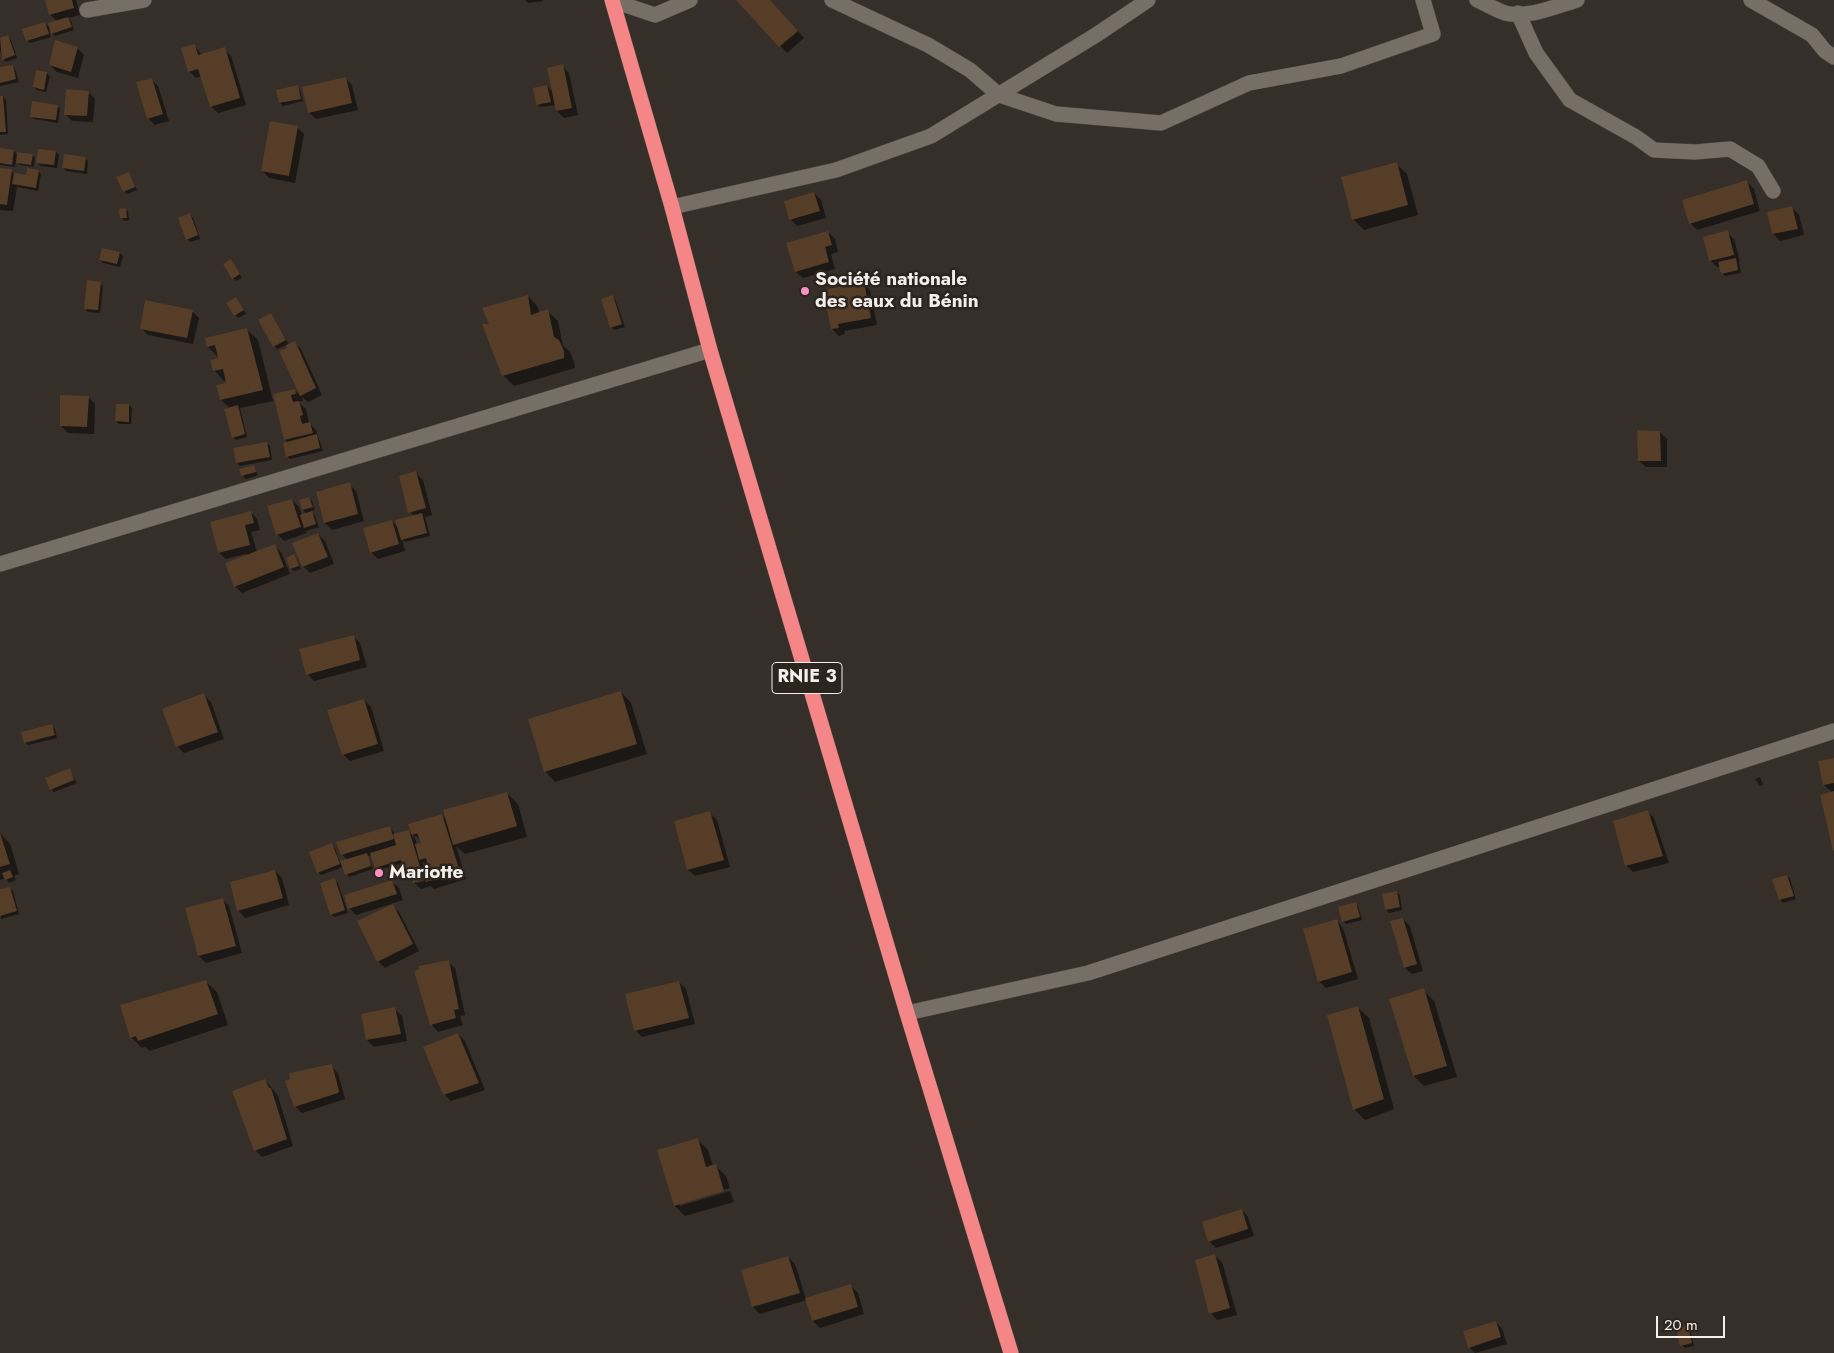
<!DOCTYPE html>
<html>
<head>
<meta charset="utf-8">
<style>
  body { margin:0 }
  #map { position:relative; width:1834px; height:1353px; overflow:hidden; background:#362e28; font-family:Jost,sans-serif }
  canvas { display:block }
  .scale { position:absolute; left:1656px; top:1316px; width:69px; height:22px; box-sizing:border-box; border:2px solid #f4efeb; border-top:0; padding-left:6px; font-size:15px; line-height:18px; white-space:nowrap; color:#f4efeb; -webkit-text-stroke:4px #2c251e; paint-order:stroke }
</style>
</head>
<body>
<div id="map">
<canvas width="1834" height="1353"></canvas>
<div class="scale">20 m</div>
</div>
<script>
const context = document.querySelector('canvas').getContext('2d');
context.lineJoin = 'round';
function paint(path, color) { context.fillStyle = color; context.fill(path, 'evenodd'); }
function trace(path, color, width, dash) { context.strokeStyle = color; context.lineWidth = width; context.lineCap = dash ? 'butt' : 'round'; context.setLineDash(dash || []); context.stroke(path); }
function label(font, color, halo, rows, align = 'center') {
  context.font = font + ' Jost,sans-serif'; context.lineWidth = 5; context.setLineDash([]); context.textBaseline = 'middle'; context.strokeStyle = halo; context.fillStyle = color; for (const [text, x, y, turn = 0] of rows) {
    context.save(); context.translate(x, y); context.rotate((+turn || 0) * Math.PI / 180); context.textAlign = isNaN(turn) ? turn : align; if (halo) context.strokeText(text, 0, 0); context.fillText(text, 0, 0); context.restore();
  }
}
paint(new Path2D(`
  M46 0H76L80 15 68 18 71 21 74 30 55 36 49 30 51 37 30 43 27 40 45 23 51 29 57 21 50 15Z
  M525 0H543V1L528 3Z
  M739 0H769L804 38 787 53Z
  M8 37 11 40 17 58 6 62 3 59 0 50V39Z
  M194 45 202 55 224 49 231 56 246 105 218 113 211 106 202 76 196 78 189 71Z
  M77 48 84 55 78 78 57 72 50 65Z
  M12 66 15 69 19 82 0 86V69Z
  M562 66 569 73 578 115 564 118 557 111 556 105 540 107 537 104 547 86 553 92Z
  M46 73 50 76 46 92 37 90 34 87Z
  M345 78 352 85 358 110 316 119 309 112Z
  M151 79 158 86 169 121 155 125 148 118Z
  M297 86 300 90 303 101 283 106 280 103Z
  M88 92 95 99 93 122 72 121 65 114Z
  M0 97H3L6 100 8 134 0 135Z
  M57 106 60 109 58 123 34 119 31 116Z
  M297 127 304 134 295 183 269 178 263 171Z
  M0 149 14 151 18 155H32L35 158 34 167 20 165 16 161 15 167 0 165Z
  M56 152 59 155 57 168 40 166 37 162Z
  M85 158 88 161 87 174 66 171 63 168Z
  M1396 164 1407 174 1418 215 1364 230 1353 219Z
  M0 169 11 171 15 175 27 177 38 171 41 174 38 191 17 187 13 211 0 210Z
  M128 173 137 190 127 194 124 191Z
  M1747 182 1754 189 1760 211 1697 230 1690 223Z
  M814 193 821 200 826 218 797 226 791 219Z
  M1792 208 1799 215 1804 235 1780 241 1773 234 1768 213Z
  M125 209 128 212 129 220 125 221 122 218Z
  M190 215 193 218 200 239 190 242 187 239Z
  M828 232 835 239 838 252 831 254 835 269 803 278 796 272Z
  M1727 232 1734 239 1740 262H1739L1741 273 1725 276 1722 273 1721 266 1717 267 1710 260Z
  M120 253 123 256 120 267 103 263 100 260Z
  M233 263 242 278 236 281 233 278Z
  M100 283 103 286 100 313 88 312 85 309Z
  M863 283 870 290 877 325 844 331 845 334 839 336 832 329Z
  M528 296 538 307 539 313 547 311 558 321 563 346 570 352 574 362 575 368 514 386 503 375 491 325Z
  M612 296 615 299 625 327 614 330 611 327Z
  M238 301 246 314 238 318 235 315Z
  M192 311 199 318 193 344 148 335 141 328Z
  M271 314 289 345 294 342 301 349 322 395 308 402 302 397 281 352 288 348 287 345 277 349 274 346Z
  M247 330 258 340 273 401 240 408 247 437 236 440 233 437 230 408 221 400 218 386 227 384V380L224 381 214 370 219 358 208 347Z
  M295 391 302 397 303 401 298 402 306 409 309 423 316 430 323 451 290 459 287 456 288 443 285 439 274 395Z
  M88 397 95 404 94 434 68 433 61 426Z
  M129 405 132 408 131 424H119L116 421Z
  M1660 432 1667 439V467H1646L1639 461Z
  M266 443 270 446 272 460 240 466 237 463Z
  M253 466 258 475 246 479 243 476Z
  M416 473 423 480 432 515 425 517 430 536 405 542 402 539 405 551 378 559 371 552 392 521 399 529 414 516 410 512Z
  M349 484 356 491 364 521 332 530 325 523Z
  M309 498 312 501 315 510 310 511 315 516 319 527 306 531 307 533 284 541 277 534 292 500 299 507 302 516 307 514 303 510Z
  M251 512 257 519 260 530 251 532 257 552 274 546 281 552 290 574 242 593 235 586 245 554 226 559 219 553Z
  M318 534 325 541 334 564 310 573 303 566Z
  M294 556 301 569 294 571 291 568Z
  M353 636 360 643 367 667 314 681 308 674Z
  M621 692 631 703 647 754 555 782 545 771Z
  M204 695 211 702 224 739 184 753 177 746Z
  M364 700 371 707 384 751 350 761 343 754Z
  M52 726 55 729 57 738 28 745 25 742Z
  M1834 759V848L1833 793 1824 785Z
  M69 770 77 783 54 792 51 789Z
  M1760 777 1763 785 1760 786 1755 779Z
  M507 793 518 804 527 837 465 854 456 846 466 879 434 889 431 886 421 889 407 875 403 863 379 870 376 867 372 855 367 856 373 869 349 877 343 867 321 875 318 872 332 845 335 848 340 863 348 860 342 855 389 827 396 835 408 831 414 837 410 825 442 815 447 821ZM414 835 421 840 422 844 417 845ZM422 861 429 867 424 868ZM429 877 430 879 417 883 415 881Z
  M1647 811 1654 818 1669 863 1633 872 1626 865Z
  M710 813 717 820 730 867 695 876 688 870Z
  M0 833 10 844 19 874 14 876 16 880 9 883 6 878 0 880Z
  M275 871 282 878 289 905 245 918 239 911 231 883Z
  M1787 876 1790 879 1796 899 1783 903 1780 900Z
  M335 880 338 883 348 913 334 917 331 914Z
  M392 882 399 888 403 900 391 904 399 912 419 951 385 968 378 961 391 904 356 915 349 908Z
  M10 888 13 891 19 914 1 919 0 891Z
  M1396 892 1400 895 1402 910 1389 913 1386 910Z
  M222 899 229 906 242 953 206 963 199 956 186 909Z
  M1355 903 1358 906 1362 920 1346 924 1343 921Z
  M1403 919 1410 926 1423 971 1412 974 1405 968Z
  M1337 921 1343 928 1358 979 1326 988 1319 981Z
  M448 962 455 968 465 1015 460 1016 463 1025 438 1032 432 1025 415 972Z
  M206 982 217 992 228 1025 150 1051 145 1047 142 1048 131 1037Z
  M679 982 686 989 695 1024 642 1037 635 1030Z
  M1423 990 1434 1001 1457 1077 1424 1086 1414 1076 1390 1000Z
  M1358 1008 1369 1018 1394 1109 1365 1120 1354 1109Z
  M395 1009 402 1016 407 1041 374 1047 367 1040 362 1015Z
  M458 1034 465 1041 485 1090 451 1101 444 1094Z
  M331 1066 338 1073 345 1099 302 1113 295 1106Z
  M265 1080 278 1096 293 1146 262 1157 255 1150Z
  M697 1139 708 1150 713 1166 715 1165 726 1176 730 1188 680 1203V1206L730 1191 734 1202 685 1216 675 1206 658 1151Z
  M1242 1210 1248 1217 1254 1236 1216 1248 1209 1241Z
  M1215 1256 1222 1262 1237 1315 1217 1320 1211 1313Z
  M788 1257 795 1264 806 1299 851 1286 858 1293 864 1314 820 1328 813 1321 807 1300 760 1314 753 1307 742 1271Z
  M1496 1322 1502 1329 1507 1344 1475 1353 1469 1347Z
  M1687 1327 1690 1330 1694 1346 1685 1348 1682 1345Z`), '#0007');
paint(new Path2D(`
  M45 0H72L74 8 49 15Z
  M736 0H770L798 31 779 47Z
  M68 17 72 27 51 34 48 23Z
  M45 22 49 34 26 41 22 29Z
  M8 35 15 55 2 60 0 38Z
  M55 40 78 47 71 72 49 65Z
  M195 44 198 55 225 47 240 98 210 107 198 69 188 72 181 48Z
  M563 64 572 108 556 111 547 68Z
  M13 65 16 79 0 83V67Z
  M36 70 47 72 44 90 33 87Z
  M346 77 352 103 308 113 302 87Z
  M152 78 163 114 147 119 136 82Z
  M298 85 301 99 279 103 276 90Z
  M547 85 551 102 536 105 533 88Z
  M66 89 89 91 87 116 64 115Z
  M0 96H3L6 132H0Z
  M32 101 58 105 56 120 30 117Z
  M270 121 298 126 289 176 261 171Z
  M0 148 14 150 12 165 0 163Z
  M38 149 56 151 54 165 36 163Z
  M17 152 33 154 31 165 16 163Z
  M64 154 86 157 84 171 62 168Z
  M1397 162 1408 205 1352 220 1341 177Z
  M0 168 12 169 7 205 0 204Z
  M27 168 39 170 36 188 12 184 14 173 26 175Z
  M129 172 135 187 123 192 116 177Z
  M1747 180 1754 204 1689 224 1682 200Z
  M814 192 820 211 789 220 784 201Z
  M1792 206 1798 229 1772 234 1767 212Z
  M126 208 127 218H120L119 209Z
  M190 213 198 235 186 240 178 218Z
  M1728 230 1734 255 1709 261 1703 237Z
  M828 231 832 245 825 247 829 262 795 272 786 243Z
  M102 248 120 252 117 264 99 260Z
  M1736 258 1738 270 1721 274 1718 262Z
  M231 259 240 274 232 279 223 264Z
  M87 280 101 282 98 310 84 309Z
  M864 282 871 318 838 324 839 328 831 329 823 290Z
  M528 295 531 315 548 309 554 337 559 340 564 351V358L502 376 482 324H489L482 308Z
  M613 295 622 324 610 328 601 299Z
  M236 297 244 310 234 316 226 303Z
  M145 300 193 310 187 338 140 329Z
  M271 313 286 340 273 347 258 320Z
  M247 328 263 390 220 400 216 385 226 383 223 369 213 371 210 360 218 358 215 345 207 347 205 338Z
  M295 341 316 388 300 396 279 351 287 348 286 345Z
  M295 389 296 394 291 395 293 402 299 401 303 415 300 416 302 424 310 422 313 433 284 440 273 394Z
  M60 395 89 396 87 427 60 426Z
  M116 404H129V422L115 421Z
  M238 405 245 434 232 438 224 409Z
  M1637 430 1660 431 1661 461H1638Z
  M317 434 320 448 286 457 283 443Z
  M267 442 270 457 236 463 233 448Z
  M254 465 256 472 241 476 239 469Z
  M416 471 426 508 408 513 399 476Z
  M350 482 358 514 324 523 316 492Z
  M309 497 313 507 302 510 299 500Z
  M292 499 301 527 276 535 267 506Z
  M251 511 254 523 245 525 250 545 218 553 210 522Z
  M312 511 316 524 304 528 300 515Z
  M422 513 427 533 401 540 395 520Z
  M392 520 399 544 370 553 363 528Z
  M318 533 328 557 302 567 292 543Z
  M275 544 284 567 234 587 225 563Z
  M294 554 299 566 290 569 286 558Z
  M354 635 360 660 306 675 299 649Z
  M621 691 637 744 544 772 528 719Z
  M204 693 218 732 176 747 162 709Z
  M364 699 378 744 342 755 327 710Z
  M52 724 55 735 24 743 21 732Z
  M1834 758V783L1823 785 1818 761Z
  M70 768 74 780 50 790 45 778Z
  M1834 791V850L1833 851 1820 795Z
  M507 792 517 826 453 845 443 810Z
  M1648 810 1663 856 1625 866 1613 821Z
  M710 811 724 860 687 870 674 821Z
  M442 814 460 872 426 882 422 868 428 866 426 858 419 860 415 844 421 843 417 833 412 835 408 824Z
  M390 826 394 839 341 855 336 842Z
  M409 830 424 880 413 883 411 875 406 876 401 860 375 868 370 853 396 845 393 834Z
  M0 833 10 864 0 867Z
  M332 843 340 864 317 873 309 852Z
  M367 853 371 866 345 875 340 861Z
  M10 870 13 877 5 880 2 873Z
  M275 870 283 898 237 911 230 882Z
  M1787 875 1794 896 1779 900 1772 879Z
  M335 878 345 910 330 915 320 883Z
  M392 880 397 894 348 909 344 895Z
  M10 887 17 911 0 916V889Z
  M1397 891 1400 907 1385 910 1382 894Z
  M223 898 236 946 198 956 185 908Z
  M1356 902 1360 917 1342 922 1338 907Z
  M393 904 413 944 377 962 357 921Z
  M1403 918 1417 964 1404 968 1390 921Z
  M1337 919 1352 972 1318 982 1303 929Z
  M449 960 459 1009 454 1010 456 1018 430 1025 414 971 419 969V966Z
  M206 980 218 1014 138 1041 136 1036 130 1038 120 1005Z
  M679 981 689 1018 634 1031 625 994Z
  M1424 988 1447 1066 1413 1076 1389 999Z
  M1358 1006 1384 1099 1353 1110 1327 1015Z
  M395 1007 401 1034 366 1040 361 1014Z
  M458 1033 479 1083 443 1095 423 1047Z
  M332 1064 339 1091 338 1093 294 1107 285 1081 290 1079 289 1073Z
  M265 1079 269 1088H271L287 1139 254 1151 232 1091Z
  M698 1138 706 1167 716 1164 724 1191 674 1206 657 1150Z
  M1242 1209 1248 1229 1208 1242 1202 1222Z
  M1215 1254 1230 1308 1209 1314 1195 1260Z
  M788 1256 800 1293 752 1307 741 1270Z
  M851 1284 858 1307 812 1321 805 1298Z
  M1496 1321 1501 1337 1468 1348 1463 1331Z
  M1688 1326 1692 1343 1680 1346 1676 1328Z`), '#553d27');
const minor = new Path2D(`
  M832 0 928 45 970 70 999 95 1056 114 1161 123 1249 83 1341 66 1433 34 1423 0
  M1477 0C1486 4 1496 10 1505 13 1526 19 1557 6 1577 0
  M1751 0 1812 35 1825 51 1834 57
  M613 1 655 15 690 0
  M87 10 144 0
  M1518 13 1536 53 1570 100 1636 137 1654 150 1695 152 1730 149 1758 166 1773 191
  M672 207 836 170 931 136 1096 35 1148 0
  M0 564 710 350
  M907 1013 1088 973 1834 731`);
const highway = new Path2D(`
  M612 0 672 207 710 350 907 1013 1011 1353`);
trace(minor, '#514b45', 16);
trace(highway, '#514b45', 16);
trace(minor, '#776e66', 15);
trace(highway, '#f58687', 15);
for (const [x, y, r, color] of [
  [805,291,5,"#fb8fc4"],
  [379,873,5,"#fb8fc4"]
]) { const dot = new Path2D(); dot.arc(x, y, r, 0, 2 * Math.PI); context.fillStyle = color; context.fill(dot); trace(dot, '#2c251e', 2); }
for (const [x, y, w] of [
  [807,678,70]
]) { const box = new Path2D(); box.roundRect(x - w / 2, y - 15.5, w, 31, 4); context.fillStyle = '#2c251e'; context.fill(box); trace(box, '#f4efeb', 1); }
label('bold 18px', '#f4efeb', null, [
  ["RNIE 3",807,678]
]);
label('bold 19px', '#f4efeb', '#2c251e', [
  ["Société nationale",815,280],
  ["des eaux du Bénin",815,302],
  ["Mariotte",389,873]
], 'left');
</script>
</body>
</html>
